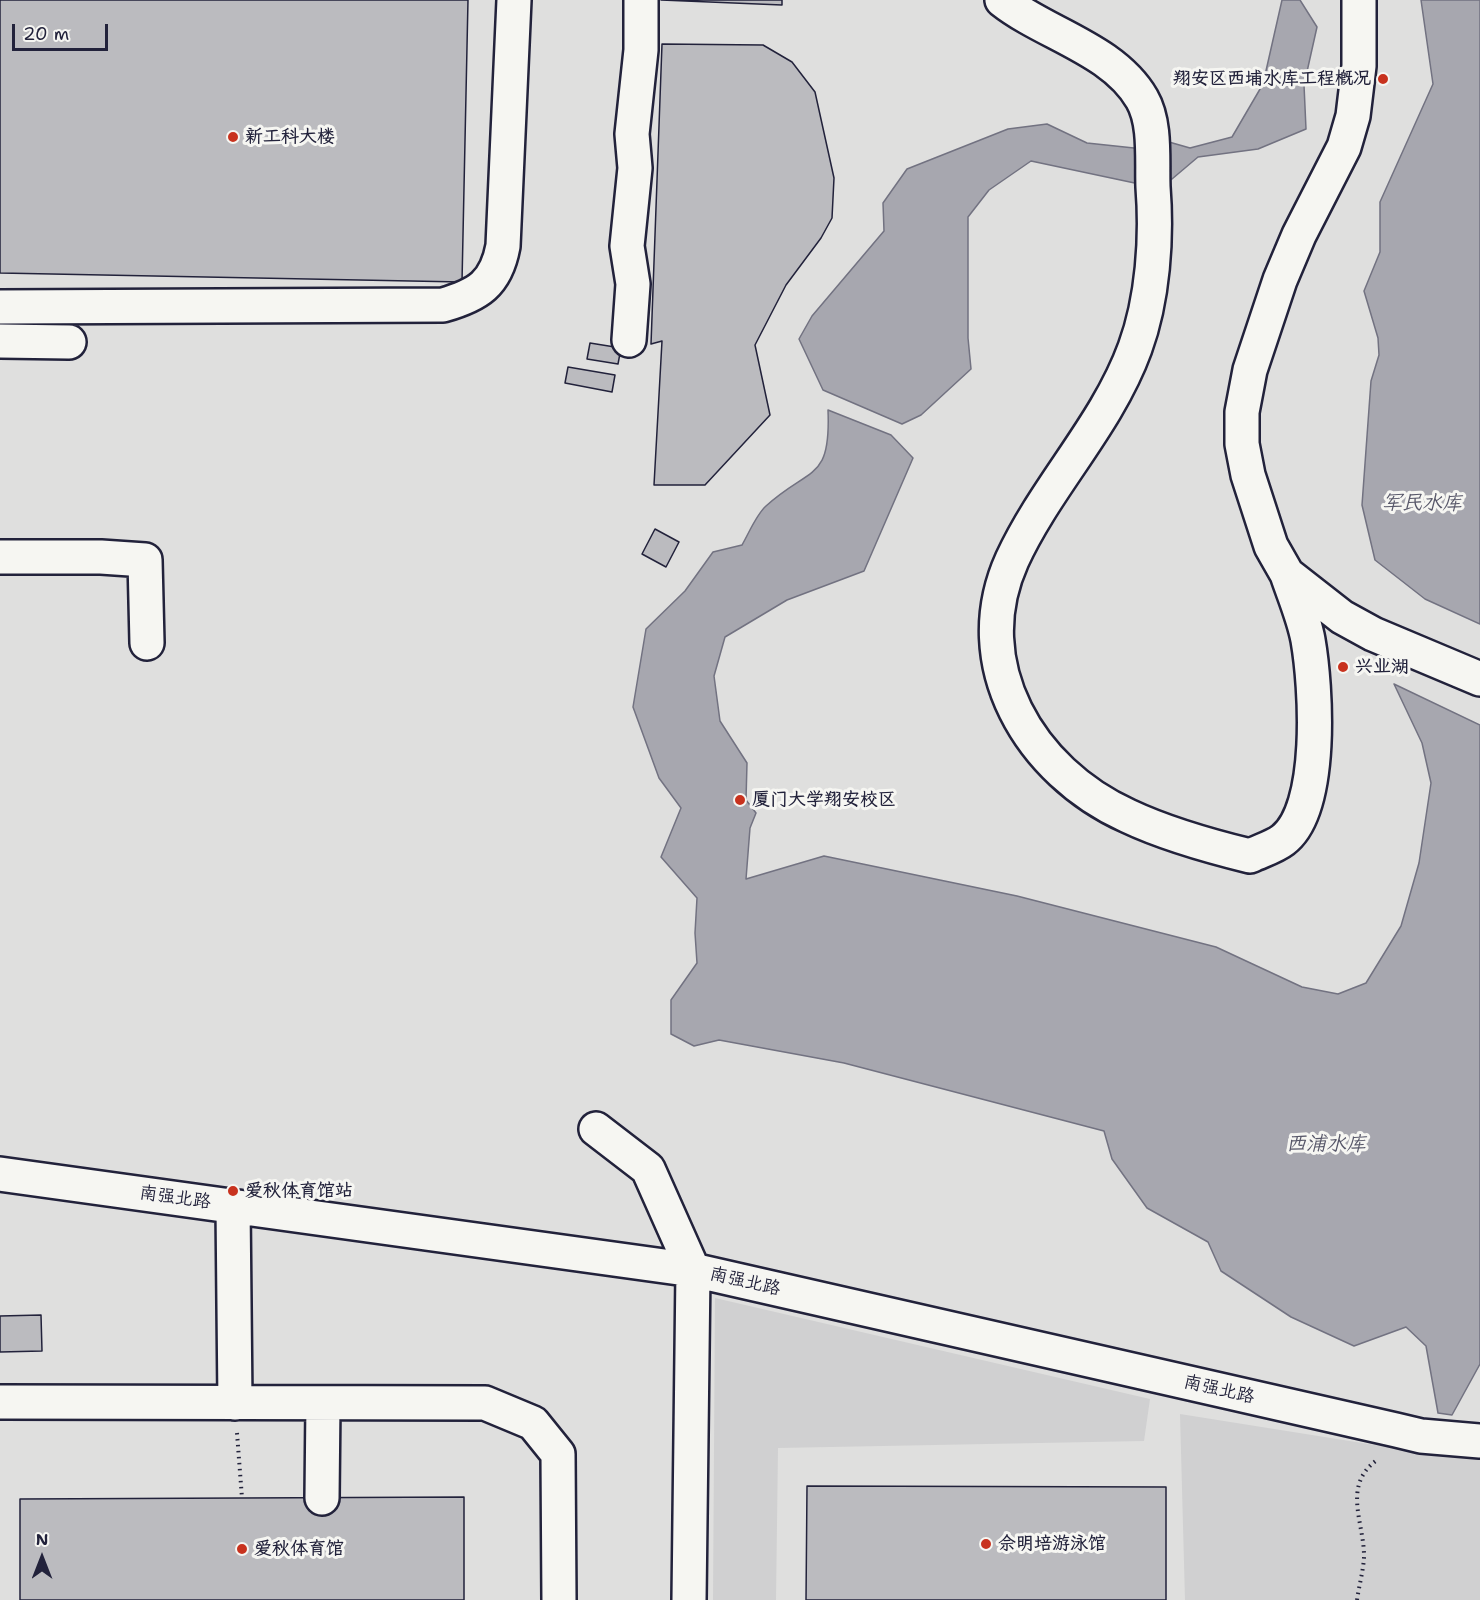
<!DOCTYPE html>
<html>
<head>
<meta charset="utf-8">
<style>
  body { margin:0 }
  #map { position:relative; width:1480px; height:1600px; overflow:hidden; background:#eeeeeb; font-family:"Shantell Sans",sans-serif }
  canvas { display:block }
  .north { position:absolute; left:12px; top:1528px; width:60px; height:60px; -webkit-text-stroke:4px #f6f6f2; paint-order:stroke; rotate:0deg; font-size:16px; font-weight:700; line-height:24px; text-align:center; color:#22223b }
  .north::after { content:''; display:block; margin:auto; width:21px; height:27px; background:#22223b; clip-path:polygon(50% 0,100% 100%,50% 72%,0 100%) }
  .scale { position:absolute; left:12px; top:24px; width:96px; height:27px; box-sizing:border-box; border:3px solid #22223b; border-top:0; padding-left:8px; font-size:18px; line-height:21px; white-space:nowrap; color:#22223b; -webkit-text-stroke:4px #f6f6f2; paint-order:stroke }
</style>
</head>
<body>
<div id="map">
<canvas width="1480" height="1600"></canvas>
<div class="north">N</div>
<div class="scale">20 m</div>
</div>
<script>
const context = document.querySelector('canvas').getContext('2d');
context.lineJoin = 'round';
function paint(path, color) { context.fillStyle = color; context.fill(path, 'evenodd'); }
function trace(path, color, width, dash) { context.strokeStyle = color; context.lineWidth = width; context.lineCap = dash ? 'butt' : 'round'; context.setLineDash(dash || []); context.stroke(path); }
function label(font, color, halo, rows, align = 'center') {
  context.font = font + ' "Shantell Sans","LXGW WenKai TC",sans-serif'; context.lineWidth = 6; context.setLineDash([]); context.textBaseline = 'middle'; context.strokeStyle = halo; context.fillStyle = color; for (const [text, x, y, turn = 0] of rows) {
    context.save(); context.translate(x, y); context.rotate((+turn || 0) * Math.PI / 180); context.textAlign = isNaN(turn) ? turn : align; if (halo) context.strokeText(text, 0, 0); context.fillText(text, 0, 0); context.restore();
  }
}
paint(new Path2D(`
  M0 0H1480V1600H0Z`), '#dfdfde');
paint(new Path2D(`
  M715 1298 1150 1399 1144 1441 778 1448 776 1600H713Z
  M1180 1414 1425 1453 1480 1444V1600H1185Z`), '#d0d0d1');
const water = new Path2D(`
  M1282 0H1300L1317 27 1304 85 1306 129 1258 149 1198 157 1172 179 1144 185 1031 161 989 190 968 217V338L971 369 921 415 902 424 823 390 799 339 812 316 884 231 883 203 907 169 1008 129 1047 124 1087 143 1134 148 1169 142 1190 148 1232 137 1263 84Z
  M1421 0H1480V624L1425 599 1375 560 1362 505 1371 381 1379 355 1378 338 1364 291 1380 252V202L1433 84Z
  M828 410 891 435 913 458 864 571 787 600 725 637 714 676 720 721 747 763 746 800 756 813 750 828 746 879 824 856 1017 896 1216 947 1302 987 1338 994 1366 983 1401 926 1419 863 1431 783 1422 743 1394 684 1480 725V1364L1452 1415 1438 1413 1426 1346 1406 1327 1354 1346 1291 1317 1221 1271 1208 1242 1147 1208 1112 1159 1104 1131 844 1063 719 1040 694 1046 671 1034V1000L697 963 695 933 697 898 661 857 681 808 659 778 633 707 646 629 685 591 713 552 742 545C749 533 756 515 766 506 810 466 831 482 828 410Z`);
paint(water, '#a7a7af');
trace(water, '#727281', 1.5);
const building = new Path2D(`
  M0 0H468L462 282 0 273Z
  M661 0H782V5Z
  M662 44 763 45 792 62 815 92 834 178 832 218 821 238 786 285 755 345 770 415 705 485H654L662 341 651 344Z
  M590 343 621 348 618 364 587 359Z
  M568 367 615 375 612 392 565 383Z
  M655 529 679 542 666 567 642 554Z
  M41 1315 42 1351 0 1352V1316Z
  M807 1486 1166 1487V1600H806Z
  M464 1497V1600H20V1499Z`);
paint(building, '#bbbbbf');
trace(building, '#22223b', 1.5);
const minor = new Path2D(`
  M1002 0C1045 34 1113 49 1142 99 1156 123 1152 160 1153 187 1157 238 1153 299 1135 348 1107 425 1046 486 1012 560 965 664 1030 772 1128 816 1166 834 1209 846 1250 856 1260 851 1274 847 1283 840 1324 809 1316 686 1308 640 1304 618 1294 595 1287 574
  M1359 0V66L1353 116 1344 147 1299 235 1280 280 1250 370 1242 412V444L1248 475 1271 546 1287 574 1342 617 1373 634 1480 679
  M0 307 443 305C478 295 496 284 503 246L514 0
  M629 340 633 284 627 246 635 168 632 134 641 50V0
  M0 341 69 342
  M0 557H101L145 560 147 643
  M596 1129 648 1169 693 1270 689 1600
  M0 1174 693 1270 1396 1430 1421 1436 1480 1441
  M233 1206 235 1403
  M0 1402 485 1403 533 1423 558 1454 559 1600
  M322 1498 323 1403`);
trace(minor, '#22223b', 38);
trace(new Path2D(`
  M237 1433 242 1498
  M1357 1600C1359 1586 1363 1572 1364 1558 1365 1524 1341 1486 1377 1460`), '#22223b', 4, [1.5, 4.5]);
trace(minor, '#f6f6f2', 33);
for (const [x, y, r, color] of [
  [1383,79,6,"#c8321e"],
  [233,137,6,"#c8321e"],
  [1343,667,6,"#c8321e"],
  [740,800,6,"#c8321e"],
  [233,1191,6,"#c8321e"],
  [986,1544,6,"#c8321e"],
  [242,1549,6,"#c8321e"]
]) { const dot = new Path2D(); dot.arc(x, y, r, 0, 2 * Math.PI); context.fillStyle = color; context.fill(dot); trace(dot, '#f6f6f2', 2); }
label('bold 18px', '#22223b', '#f6f6f2', [
  ["翔安区西埔水库工程概况",1371,79,"right"],
  ["新工科大楼",245,137],
  ["兴业湖",1355,667],
  ["厦门大学翔安校区",752,800],
  ["爱秋体育馆站",245,1191],
  ["佘明培游泳馆",998,1544],
  ["爱秋体育馆",254,1549]
], 'left');
label('18px', '#22223b', '#f6f6f2', [
  ["南强北路",175,1198,8],
  ["南强北路",745,1282,13],
  ["南强北路",1219,1390,13]
]);
label('italic 20px', '#575769', '#f6f6f2', [
  ["军民水库",1422,504],
  ["西浦水库",1326,1145]
]);
</script>
</body>
</html>
